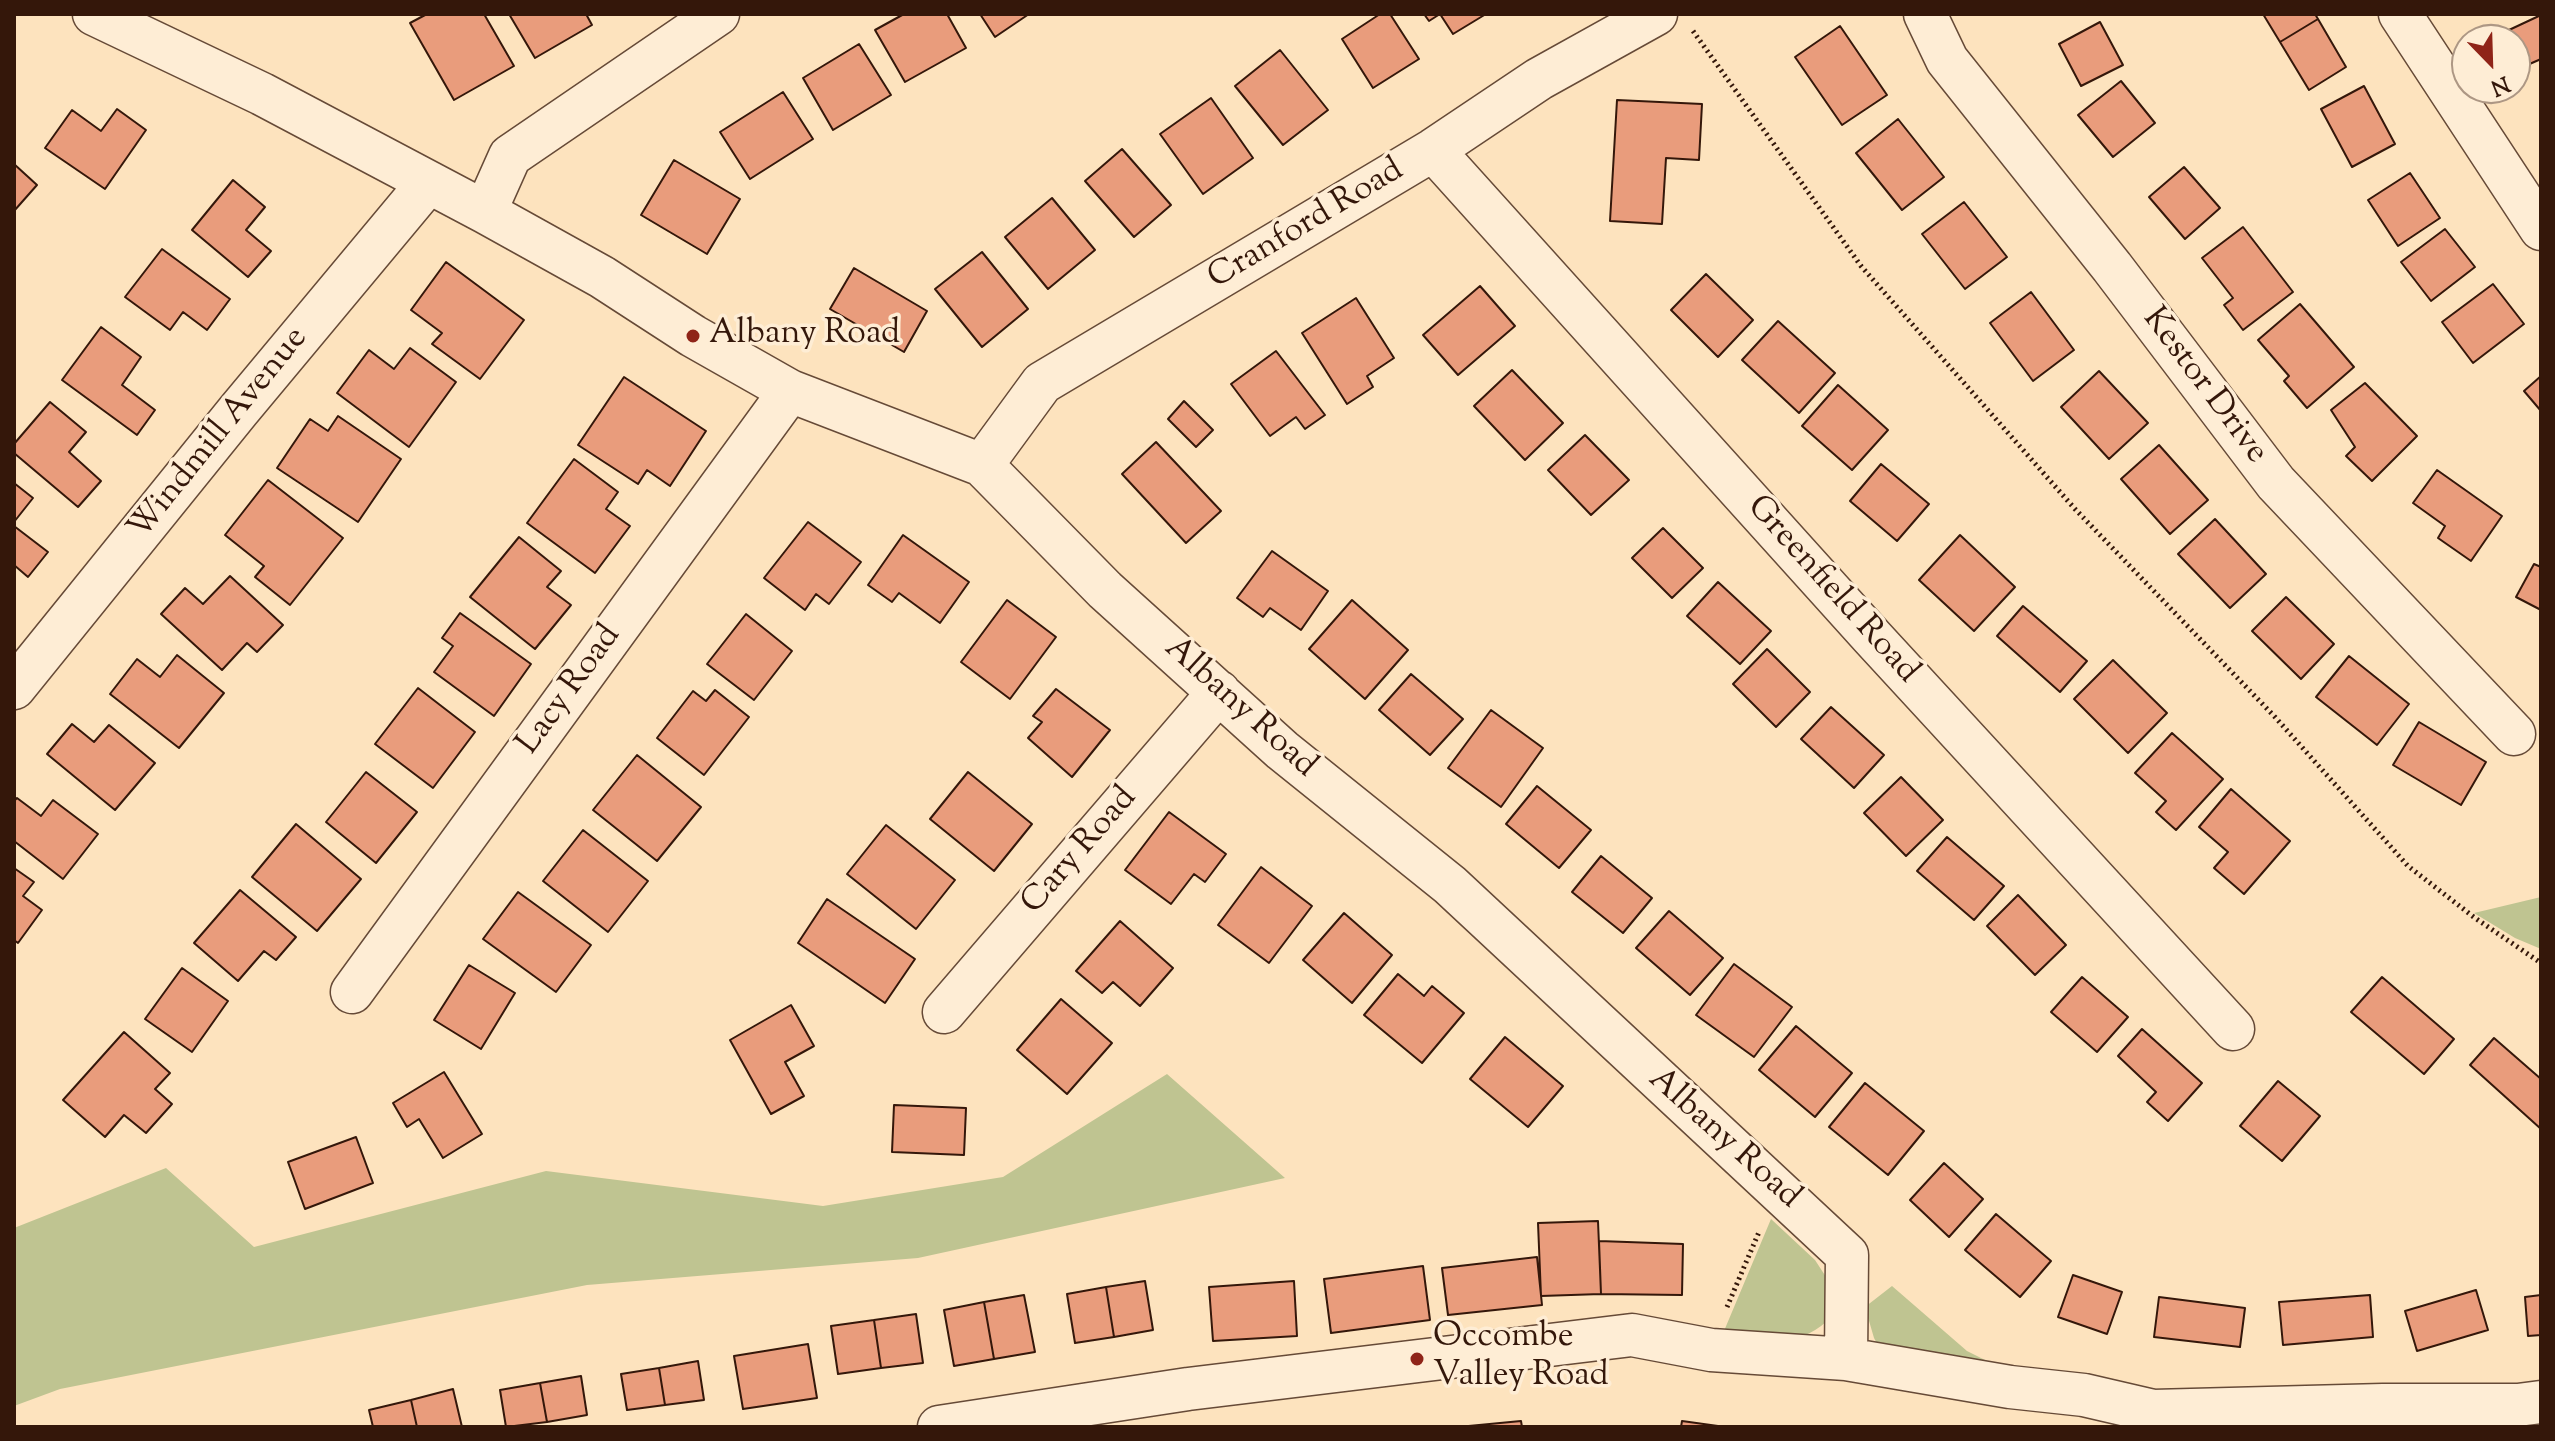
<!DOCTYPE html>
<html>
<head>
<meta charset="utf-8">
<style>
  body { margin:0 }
  #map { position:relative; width:2555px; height:1441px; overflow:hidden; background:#fde3be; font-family:"Sorts Mill Goudy",serif }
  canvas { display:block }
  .frame { position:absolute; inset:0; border:16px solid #34170a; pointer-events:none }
  .north { position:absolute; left:2451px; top:24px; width:80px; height:80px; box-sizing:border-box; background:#feedd5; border:2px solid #ad9784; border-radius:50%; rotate:157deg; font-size:22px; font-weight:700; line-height:32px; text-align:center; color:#34170a }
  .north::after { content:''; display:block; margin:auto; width:28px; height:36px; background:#8f2418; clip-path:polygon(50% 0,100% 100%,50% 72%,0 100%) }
</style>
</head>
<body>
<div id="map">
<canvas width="2555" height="1441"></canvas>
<div class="frame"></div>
<div class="north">N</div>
</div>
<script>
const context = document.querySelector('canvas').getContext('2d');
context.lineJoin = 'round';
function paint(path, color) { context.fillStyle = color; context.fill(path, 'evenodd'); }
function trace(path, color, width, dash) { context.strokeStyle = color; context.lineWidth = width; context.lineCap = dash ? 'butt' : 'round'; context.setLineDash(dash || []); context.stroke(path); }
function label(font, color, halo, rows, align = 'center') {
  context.font = font + ' "Sorts Mill Goudy",serif'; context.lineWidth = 7; context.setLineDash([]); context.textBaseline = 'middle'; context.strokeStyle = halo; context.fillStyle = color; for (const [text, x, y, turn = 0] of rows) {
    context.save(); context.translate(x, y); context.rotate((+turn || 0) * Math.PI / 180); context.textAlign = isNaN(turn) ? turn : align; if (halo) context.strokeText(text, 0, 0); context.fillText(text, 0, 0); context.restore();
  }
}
paint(new Path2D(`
  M2541 897V949L2515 938 2474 913Z
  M1167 1074 1285 1178 918 1258 587 1285 60 1389 14 1406V1228L166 1168 254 1247 546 1171 823 1206 1003 1177Z
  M1771 1219 1815 1260 1828 1280 1827 1321C1794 1351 1763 1338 1724 1331Z
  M1892 1286 1967 1351 1991 1363 1885 1358 1874 1338 1865 1307Z`), '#bfc491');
const building = new Path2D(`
  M427 14H484L514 66 454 100 410 23Z
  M509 14H586L592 25 535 58Z
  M904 14H947L966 48 905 82 875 30Z
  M980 14H1029L995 37Z
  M1380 14H1390L1419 59 1373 88 1342 39Z
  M1424 14H1486L1453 34 1440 14 1429 21Z
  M2263 14H2315L2318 19 2280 42Z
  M2541 15V59L2525 66 2509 30Z
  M2318 19 2346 67 2309 90 2280 42Z
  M2100 22 2123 65 2081 86 2059 44Z
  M1840 26 1887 95 1842 125 1795 57Z
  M859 44 891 95 833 130 803 78Z
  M1280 50 1328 110 1283 145 1235 86Z
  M2121 81 2155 123 2113 157 2078 115Z
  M2364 86 2395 144 2352 167 2321 109Z
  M783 92 813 139 750 179 720 132Z
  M1211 98 1253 158 1203 194 1160 134Z
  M1617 100 1702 104 1699 160 1666 158 1662 224 1610 221Z
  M117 109 146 130 105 189 45 148 72 110 101 131Z
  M1898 119 1944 177 1902 210 1856 153Z
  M1122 149 1171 205 1134 237 1085 181Z
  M674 160 740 199 707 254 641 215Z
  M14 164 37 185 14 211Z
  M2184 167 2220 208 2185 239 2149 197Z
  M2410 173 2440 218 2398 246 2368 200Z
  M233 180 265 207 246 230 271 251 248 277 192 230Z
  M1052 198 1095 250 1048 289 1005 237Z
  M1964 202 2007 257 1965 289 1922 234Z
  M2243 227 2293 292 2243 330 2224 305 2233 298 2202 258Z
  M2445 229 2475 267 2431 301 2401 262Z
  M162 249 230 299 207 330 183 312 170 330 125 297Z
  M982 252 1028 309 982 347 935 289Z
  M446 262 524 320 480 379 432 344 442 333 411 310Z
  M854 268 927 311 904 352 830 309Z
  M1706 274 1753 320 1718 357 1671 310Z
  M2493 284 2524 324 2473 363 2442 322Z
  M1480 286 1515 326 1458 375 1423 335Z
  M2031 292 2074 350 2033 381 1990 323Z
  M1356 298 1394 358 1367 376 1373 387 1347 404 1302 333Z
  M2300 304 2354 367 2307 408 2284 381 2289 376 2258 340Z
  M1778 321 1835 373 1799 413 1742 360Z
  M101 327 141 357 122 385 155 410 137 435 62 380Z
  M410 348 456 382 409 447 337 393 369 350 394 369Z
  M1276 351 1325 415 1305 429 1296 417 1270 436 1231 384Z
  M1512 370 1563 423 1525 460 1474 406Z
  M2099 371 2148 423 2109 459 2061 407Z
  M2541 376V411L2524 391Z
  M624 377 706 431 670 486 647 470 638 484 578 445Z
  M2365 383 2417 436 2372 481 2346 456 2355 447 2331 410Z
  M1838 385 1888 430 1852 470 1802 426Z
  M1184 401 1213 430 1196 447 1168 419Z
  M50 402 86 432 69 452 101 481 78 507 14 453V444Z
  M338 416 401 459 358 522 277 468 310 419 328 431Z
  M1585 435 1629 480 1591 515 1548 470Z
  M1156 442 1221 511 1186 543 1122 474Z
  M2159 445 2208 500 2170 534 2121 479Z
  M574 459 618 492 606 509 630 526 595 573 527 523Z
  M1881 464 1929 504 1897 541 1850 501Z
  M2437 470 2502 516 2471 561 2438 538 2445 526 2413 503Z
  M268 480 343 538 290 605 255 577 264 566 225 535Z
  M14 483 33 498 14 522Z
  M2215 519 2266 574 2230 608 2178 554Z
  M808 522 861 562 829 604 816 594 805 610 764 578Z
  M14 526 48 552 28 577 14 565Z
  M1663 528 1703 568 1672 598 1632 558Z
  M903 535 969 582 940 623 899 593 892 602 868 585Z
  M1960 535 2015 587 1974 631 1919 580Z
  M519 537 561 571 547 587 571 605 535 649 470 597Z
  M1272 551 1328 591 1301 630 1270 608 1263 617 1237 598Z
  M2534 564 2541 567V610L2516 597Z
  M230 576 283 625 257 652 247 643 222 670 161 614 185 588 203 604Z
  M1718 582 1771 631 1740 664 1687 616Z
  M2286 597 2334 644 2301 679 2252 631Z
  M1007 600 1056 637 1010 699 961 662Z
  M1352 600 1408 650 1365 699 1309 649Z
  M2023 606 2087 661 2060 692 1997 636Z
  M460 613 531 664 494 716 434 672 453 646 442 638Z
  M746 614 792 651 754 700 707 664Z
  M1767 649 1810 692 1776 727 1733 684Z
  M177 655 224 693 179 748 110 694 137 659 160 677Z
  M2349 656 2409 704 2377 745 2316 697Z
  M2113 660 2167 713 2128 753 2074 699Z
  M1411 674 1463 719 1430 755 1379 710Z
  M418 688 475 732 433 788 375 744Z
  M1056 689 1110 730 1072 777 1028 738 1042 722 1033 716Z
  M715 690 749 717 704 775 657 738 693 691 706 701Z
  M1831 707 1884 755 1854 788 1801 739Z
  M1491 710 1543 748 1501 807 1448 768Z
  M2419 722 2486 762 2461 805 2393 765Z
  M72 724 94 742 109 725 155 763 115 810 47 754Z
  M2172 733 2223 779 2176 830 2156 812 2166 801 2135 773Z
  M637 755 701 807 657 861 593 810Z
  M366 772 417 812 376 863 326 822Z
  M968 772 1032 824 994 871 930 819Z
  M1901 777 1943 820 1906 856 1864 813Z
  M1537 786 1591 830 1559 868 1506 824Z
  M2231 789 2290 841 2244 894 2214 868 2228 852 2199 827Z
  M17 798 41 816 53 800 98 834 63 879 14 841V801Z
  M1169 812 1226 854 1205 882 1194 874 1171 904 1125 870Z
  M296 824 361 879 317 931 252 877Z
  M886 825 955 880 916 929 847 874Z
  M583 830 648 881 608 932 543 881Z
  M1947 837 2004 886 1974 920 1917 871Z
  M1601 856 1652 898 1623 933 1572 892Z
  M1261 867 1312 906 1269 963 1218 925Z
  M14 868 34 882 23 896 42 910 18 943 14 940Z
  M240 890 296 937 276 960 264 951 238 981 194 943Z
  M518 892 591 945 556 992 483 939Z
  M2018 895 2066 945 2035 975 1987 926Z
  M827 899 915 959 885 1003 798 943Z
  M1669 911 1723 958 1690 995 1636 948Z
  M1344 913 1392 955 1352 1003 1303 960Z
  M1120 921 1173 968 1140 1006 1113 982 1102 993 1076 971Z
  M1734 964 1792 1007 1754 1057 1696 1015Z
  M469 965 515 993 481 1049 434 1020Z
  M182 968 228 1001 192 1052 145 1019Z
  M1398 974 1424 996 1432 986 1464 1013 1422 1063 1364 1015Z
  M2082 977 2128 1017 2097 1052 2051 1012Z
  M2382 977 2454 1039 2424 1074 2351 1012Z
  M1061 999 1112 1043 1067 1094 1017 1050Z
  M791 1005 814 1046 785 1062 804 1096 771 1114 730 1040Z
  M1796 1026 1852 1073 1815 1117 1759 1070Z
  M2142 1029 2202 1083 2168 1121 2147 1102 2156 1092 2118 1056Z
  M124 1032 170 1073 155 1089 172 1104 146 1133 124 1115 105 1137 63 1100Z
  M1505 1037 1563 1086 1528 1127 1470 1079Z
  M2494 1038 2541 1079V1129L2470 1065Z
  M444 1072 482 1134 443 1158 419 1119 407 1127 393 1103Z
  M2278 1081 2320 1116 2282 1161 2240 1126Z
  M1865 1083 1924 1131 1888 1175 1829 1127Z
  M894 1105 966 1108 964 1155 892 1152Z
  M356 1137 373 1183 305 1209 288 1162Z
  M1944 1163 1983 1199 1949 1237 1910 1200Z
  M1996 1214 2051 1261 2020 1297 1965 1250Z
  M1598 1221 1601 1294 1541 1296 1538 1223Z
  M1599 1241 1683 1244 1682 1295 1601 1294Z
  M1537 1257 1542 1305 1448 1315 1442 1268Z
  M1423 1266 1430 1320 1331 1333 1324 1279Z
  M2073 1275 2122 1292 2107 1334 2058 1317Z
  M1145 1281 1153 1330 1114 1337 1106 1287Z
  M1294 1281 1297 1336 1213 1341 1209 1287Z
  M1106 1287 1114 1337 1075 1343 1067 1294Z
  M2476 1290 2488 1330 2417 1351 2405 1311Z
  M1024 1295 1035 1352 994 1359 984 1302Z
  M2370 1295 2373 1337 2283 1345 2279 1302Z
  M2541 1295V1335L2528 1336 2525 1297Z
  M2159 1297 2245 1308 2240 1347 2154 1337Z
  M984 1302 994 1359 954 1366 944 1310Z
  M916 1314 923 1363 881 1368 874 1320Z
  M874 1320 881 1368 838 1374 831 1326Z
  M808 1344 817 1398 743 1409 734 1356Z
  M698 1361 704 1400 665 1405 659 1368Z
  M659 1368 665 1405 627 1410 621 1374Z
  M581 1376 587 1415 547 1422 540 1383Z
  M540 1383 547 1422 506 1427 500 1390Z
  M453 1389 462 1427H417L411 1400Z
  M411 1400 417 1427H373L369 1410Z
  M1521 1421 1522 1427H1458Z
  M1682 1421 1718 1426V1427H1681Z`);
paint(building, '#e99c7c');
trace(building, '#34170a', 2);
const street = new Path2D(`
  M94 14 262 94 485 212 602 277 693 336 790 391 982 465 1105 590 1282 750 1450 885 1847 1255 1846 1359
  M1925 14 1947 60 2112 267 2276 483 2514 734
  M2400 14 2541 229
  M1433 150 1872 637 2233 1029
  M485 212 510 156 718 14
  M982 465 1042 383 1433 150 1539 79 1656 14
  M14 688 238 411 428 183
  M352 992 790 391
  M944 1012 1219 692
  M939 1427 1188 1389 1632 1335 1711 1350 1846 1359 2010 1387 2084 1395 2153 1411 2383 1405H2518L2541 1402`);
trace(street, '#664a37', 45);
trace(new Path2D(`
  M1693 31 1861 266 2075 509 2275 717 2408 866 2475 918 2541 963
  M1727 1307 1759 1232`), '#34170a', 5, [2, 4]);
trace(street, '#feedd5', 42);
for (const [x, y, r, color] of [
  [693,336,8,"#8f2418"],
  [1417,1359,8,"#8f2418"]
]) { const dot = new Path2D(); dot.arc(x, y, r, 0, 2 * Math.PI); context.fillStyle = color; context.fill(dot); trace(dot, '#feedd5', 3); }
label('34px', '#34170a', '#feedd5', [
  ["Cranford Road",1307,226,-31],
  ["Kestor Drive",2203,387,53],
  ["Windmill Avenue",220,435,-51],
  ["Greenfield Road",1831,591,48],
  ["Lacy Road",571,691,-54],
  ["Albany Road",1239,709,42],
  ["Cary Road",1081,852,-49],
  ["Albany Road",1723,1140,42]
]);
label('34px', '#34170a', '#feedd5', [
  ["Albany Road",709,336],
  ["Occombe",1433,1339],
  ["Valley Road",1433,1378]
], 'left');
</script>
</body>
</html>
